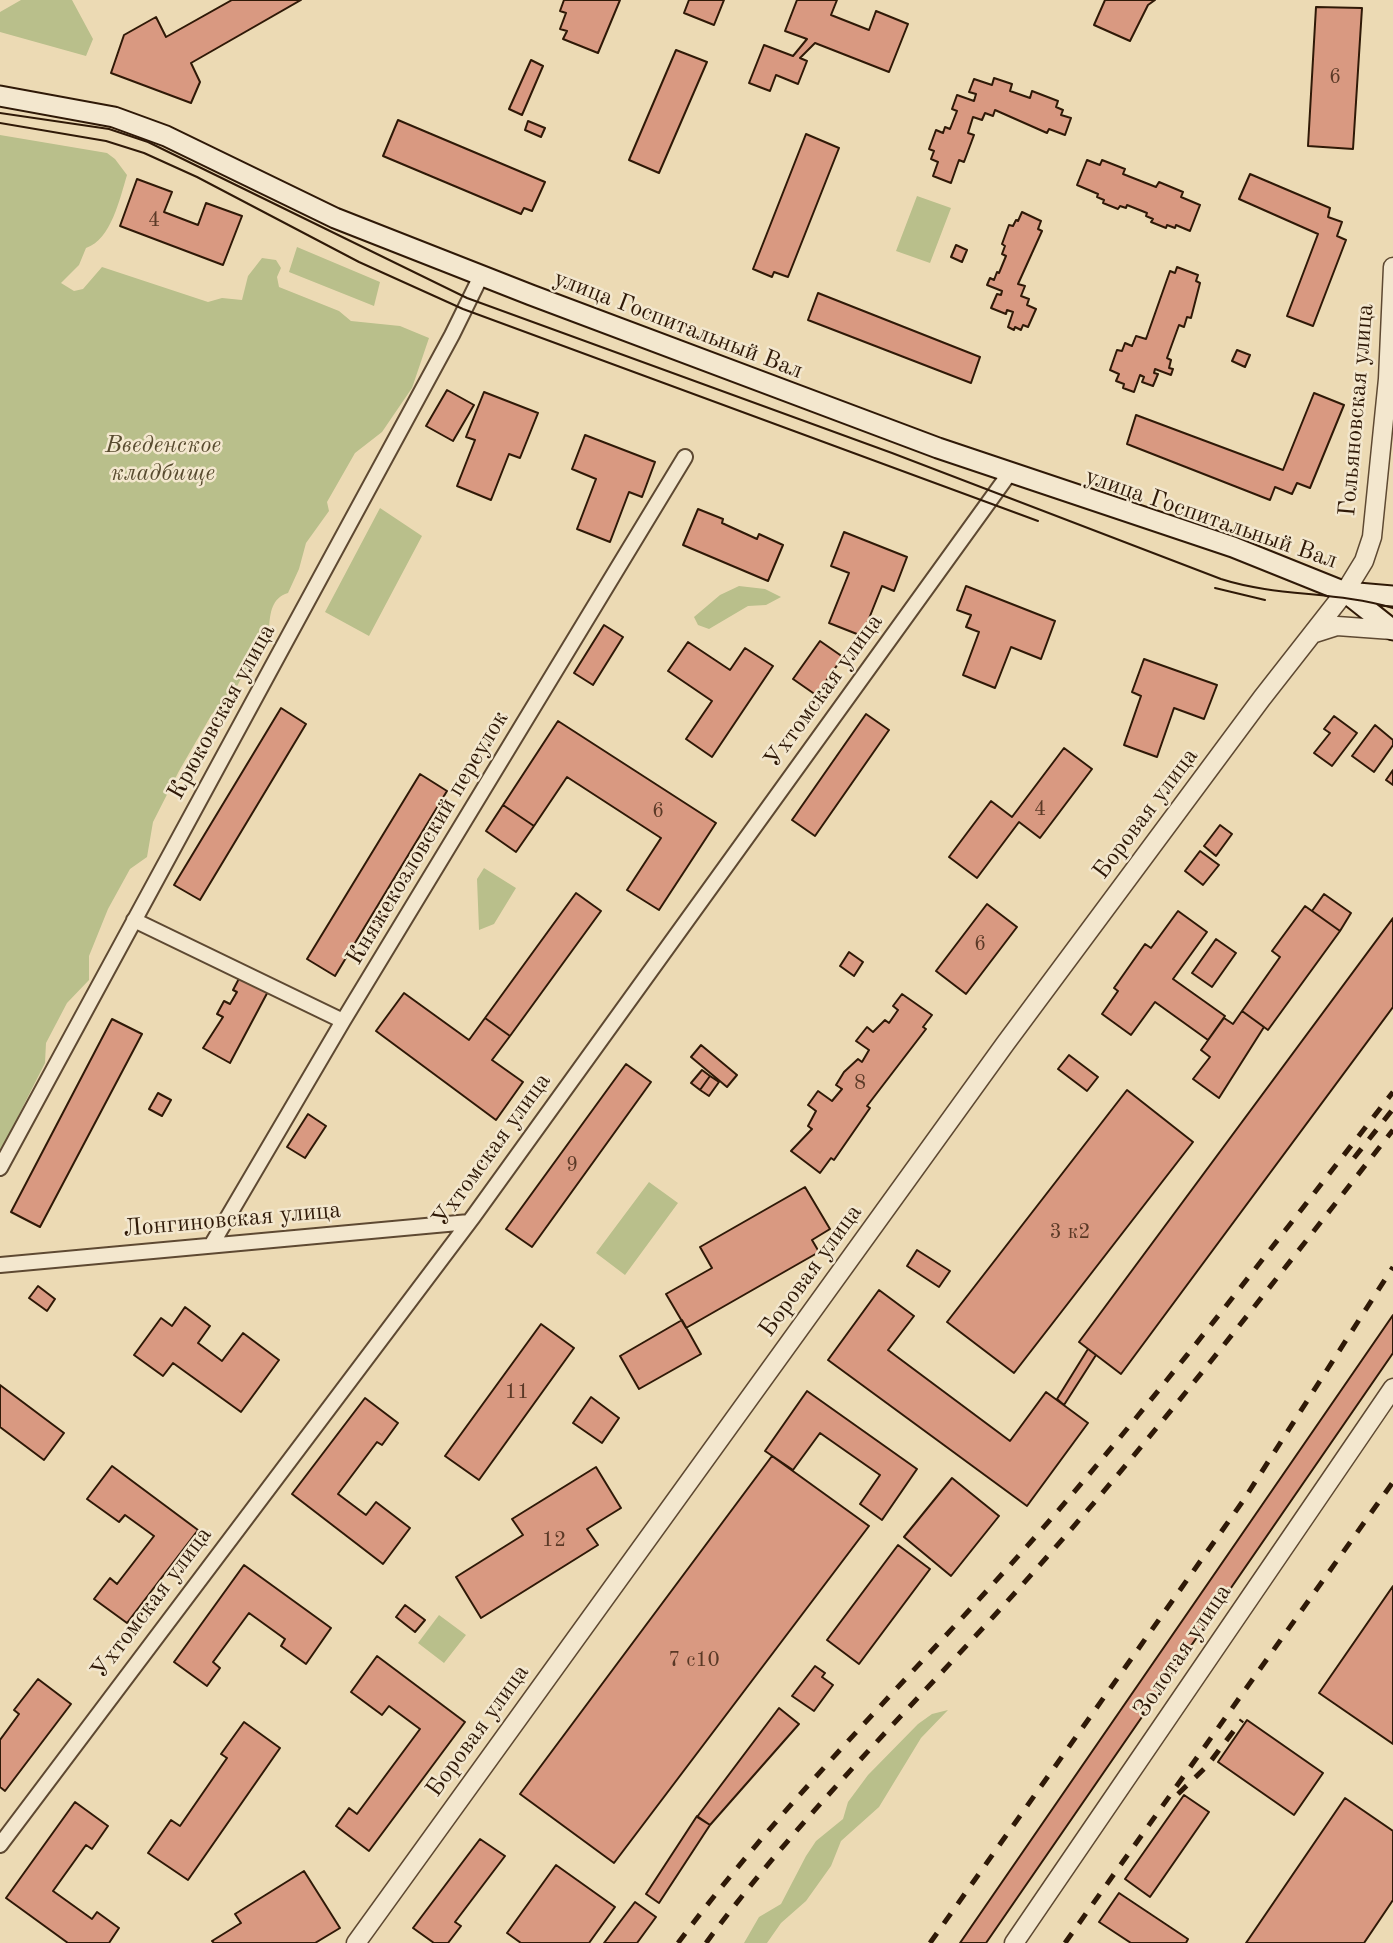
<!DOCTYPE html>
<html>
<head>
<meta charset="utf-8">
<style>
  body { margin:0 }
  canvas { display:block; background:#ecdab4 }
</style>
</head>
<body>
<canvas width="1393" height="1943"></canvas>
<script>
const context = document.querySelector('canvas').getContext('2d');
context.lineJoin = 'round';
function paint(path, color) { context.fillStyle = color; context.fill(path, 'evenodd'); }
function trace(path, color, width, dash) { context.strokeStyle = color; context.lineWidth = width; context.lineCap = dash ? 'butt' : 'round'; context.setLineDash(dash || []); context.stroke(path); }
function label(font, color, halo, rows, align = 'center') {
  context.font = font + ' "Old Standard TT",serif'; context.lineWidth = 5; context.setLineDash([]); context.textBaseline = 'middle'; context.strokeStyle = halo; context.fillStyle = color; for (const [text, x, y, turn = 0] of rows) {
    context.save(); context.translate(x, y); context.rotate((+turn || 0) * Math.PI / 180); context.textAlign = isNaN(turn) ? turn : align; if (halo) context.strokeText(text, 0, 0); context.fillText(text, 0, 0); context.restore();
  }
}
paint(new Path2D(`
  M21 0H72L93 39 86 56 0 32V12Z
  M0 135 107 153 115 159 127 175C120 198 111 240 86 248L79 265 61 283 74 291 83 289 102 267 208 302 222 298 242 300 248 276 262 258 276 260 281 268 277 277 279 287 339 311 351 321 400 326 429 338 412 388 382 432 355 453 327 502 329 511 306 543 299 569 288 593C255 603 283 653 250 661L229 702 212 714 179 771 153 822 147 857 130 869 108 909 89 956V980L67 1003 46 1043 45 1063 0 1152Z
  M917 196 951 208 930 263 896 251Z
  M297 247 380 282 374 306 289 272Z
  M380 508 422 536 369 636 325 612Z
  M739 586 765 589 781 597 766 605 748 606 709 629 698 625 694 617 720 595Z
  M484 868 516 888 494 924 479 930 477 879Z
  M649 1182 678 1203 625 1275 596 1253Z
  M439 1615 466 1635 444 1663 418 1643Z
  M948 1710 921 1738 879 1807 841 1841 831 1866 806 1901 781 1923 767 1943H744L759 1917 781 1904 806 1856 816 1841 843 1819 848 1802 868 1775 918 1724 932 1714Z`), '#b9bf8b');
const building = new Path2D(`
  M232 0H301L191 63 200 82 191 103 111 73 124 35 156 17 166 37Z
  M564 0H620L598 53 563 39 567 31 560 29 566 13 560 11Z
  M689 0H724L714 25 684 13Z
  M797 0H837L831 15 869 30 876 11 908 24 889 72 815 43 800 58 807 61 798 84 776 75 770 91 749 83 764 45 793 56 807 39 785 31Z
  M1105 0H1155L1148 5 1130 41 1094 25Z
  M1316 7 1362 8 1353 149 1308 146Z
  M676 50 707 62 659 173 629 160Z
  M531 60 543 66 522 115 509 109Z
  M994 78 1012 84 1010 91 1030 98 1032 91 1058 101 1056 107 1063 110 1061 115 1071 118 1065 135 1049 129 1047 133 995 110 993 116 985 113 982 120 973 117 968 133 974 135 964 162 959 160 951 183 933 176 938 162 931 159 934 151 929 149 936 130 943 133 945 127 950 129 957 111 952 109 957 95 974 101 976 94 969 92 974 79 992 85Z
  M398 120 545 182 532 211 524 208 521 214 383 156Z
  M528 121 545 128 541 137 525 130Z
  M806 134 839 148 788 277 774 272 772 277 753 269Z
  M1087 160 1100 165 1102 160 1125 169 1123 174 1156 187 1159 182 1183 192 1181 197 1200 205 1190 231 1176 225 1175 228 1167 225 1166 228 1151 222 1153 219 1146 216 1147 213 1127 205 1126 208 1120 206 1118 209 1103 203 1104 200 1097 197 1098 194 1077 185Z
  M1250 174 1330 208 1328 217 1342 222 1337 236 1346 240 1313 326 1287 316 1318 234 1239 199Z
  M137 179 172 192 164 212 198 225 206 203 242 216 223 265 120 226Z
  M1022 212 1041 221 1038 229 1042 231 1018 284 1025 286 1021 296 1029 299 1027 305 1036 309 1028 327 1023 325 1021 330 1015 327 1014 330 1008 327 1013 312 1007 310 1006 314 991 308 997 294 1001 295 1002 291 987 285 990 278 994 280 997 272 999 273 1006 256 1002 254 1005 246 1002 244 1009 225 1013 226 1016 220 1018 221Z
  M956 245 967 250 962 262 951 257Z
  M1177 267 1198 275 1196 281 1200 283 1191 318 1187 317 1184 327 1179 325 1167 358 1171 360 1169 368 1173 369 1171 375 1155 369 1154 373 1158 374 1153 386 1142 382 1144 377 1140 375 1134 392 1123 388 1124 384 1116 381 1119 374 1110 370 1117 350 1122 351 1125 343 1132 346 1136 336 1146 339 1170 271 1175 273Z
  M818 293 980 357 971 383 808 320Z
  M1237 350 1250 355 1245 367 1232 361Z
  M447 390 474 405 453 441 426 426Z
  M484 392 538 413 520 458 509 454 491 500 457 486 475 440 466 437Z
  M1314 393 1344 405 1310 488 1297 483 1292 494 1275 487 1270 500 1127 444 1136 415 1283 470Z
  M585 435 655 462 642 497 629 492 610 542 577 529 596 479 572 469Z
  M698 509 723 519 722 523 757 539 759 534 783 545 768 581 683 545Z
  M844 532 907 557 894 591 882 586 862 636 829 623 849 573 831 566Z
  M966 586 1055 621 1041 659 1011 647 995 688 963 675 979 632 966 627 971 615 957 610Z
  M604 625 623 637 593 685 574 673Z
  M820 641 843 657 816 695 793 679Z
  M688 642 730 670 745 648 773 666 712 757 686 739 712 701 668 671Z
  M1144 659 1217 685 1204 719 1174 708 1157 757 1124 745 1141 696 1132 692Z
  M281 708 306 724 200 900 174 885Z
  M866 714 889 730 815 836 792 820Z
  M1334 716 1357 733 1332 766 1314 753 1330 733 1324 729Z
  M558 721 716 823 659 910 627 890 661 838 567 777 534 826 503 805Z
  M1375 725 1393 740V745L1374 772 1352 756Z
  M1064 748 1092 769 1040 838 1019 822 977 878 949 857 991 801 1012 817Z
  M1393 770V785L1386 780Z
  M420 774 447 791 335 976 307 959Z
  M503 805 534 826 516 852 486 831Z
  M1220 825 1232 834 1216 856 1204 846Z
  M1200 851 1219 865 1203 885 1185 871Z
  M576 893 601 911 510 1036 485 1018Z
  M1324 894 1351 913 1340 931 1312 911Z
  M987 904 1017 927 966 994 936 971Z
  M1305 906 1340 931 1268 1030 1242 1011 1280 957 1272 951Z
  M1178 911 1207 932 1173 979 1225 1016 1208 1040 1155 1002 1131 1035 1102 1014 1118 991 1114 988 1145 944 1151 948Z
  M1393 918V1007L1121 1374 1079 1342Z
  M1216 939 1236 953 1212 987 1192 973Z
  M849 952 863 962 854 976 840 966Z
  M244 969 272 984 230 1063 203 1048 223 1017 217 1014 224 1001 230 1004 237 992 233 990Z
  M404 993 469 1040 485 1018 510 1036 492 1060 523 1082 496 1120 376 1031Z
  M902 994 932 1015 923 1027 926 1029 867 1106 870 1108 834 1160 831 1158 820 1173 791 1151 812 1129 808 1126 816 1111 808 1105 818 1091 832 1101 842 1089 836 1085 844 1072 858 1059 862 1062 869 1050 856 1041 867 1027 873 1032 885 1020 889 1023 898 1010 893 1006Z
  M1242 1011 1264 1027 1219 1098 1193 1079 1210 1057 1201 1050 1224 1018 1233 1024Z
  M112 1019 142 1034 40 1227 11 1212Z
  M701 1045 737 1075 727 1087 691 1057Z
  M1069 1055 1098 1077 1087 1091 1058 1069Z
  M626 1064 651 1082 532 1247 506 1229Z
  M702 1070 710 1076 700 1090 691 1083Z
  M710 1076 719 1082 709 1096 700 1090Z
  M1127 1090 1193 1142 1014 1373 947 1322Z
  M158 1093 171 1100 162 1116 149 1109Z
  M308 1114 326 1126 305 1158 287 1147Z
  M805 1187 830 1229 812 1240 819 1252 686 1328 666 1294 712 1268 700 1247Z
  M917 1250 950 1271 939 1287 907 1266Z
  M38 1286 55 1299 47 1311 29 1298Z
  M879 1290 914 1316 888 1350 1010 1441 1046 1392 1088 1423 1027 1506 828 1360Z
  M185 1307 210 1326 198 1343 222 1361 243 1333 279 1360 241 1412 173 1363 163 1376 134 1355 161 1318 172 1326Z
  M1393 1315V1353L986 1943H960Z
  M682 1320 701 1354 639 1389 620 1356Z
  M541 1324 574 1348 479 1480 445 1456Z
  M1088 1349 1096 1355 1064 1405 1057 1399Z
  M0 1385 64 1433 44 1460 0 1427Z
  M807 1391 917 1469 882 1520 860 1504 880 1475 820 1433 793 1470 765 1451Z
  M591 1397 619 1418 602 1443 573 1423Z
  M365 1398 398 1423 382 1445 377 1442 338 1494 366 1515 376 1502 410 1528 383 1564 292 1494Z
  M772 1456 869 1526 614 1863 520 1794Z
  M112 1466 198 1530 127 1623 94 1599 110 1578 117 1584 154 1536 125 1515 119 1522 87 1499Z
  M596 1467 621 1508 587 1529 598 1545 481 1618 456 1577 523 1535 512 1519Z
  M952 1478 999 1516 951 1576 904 1537Z
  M898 1545 930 1569 859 1664 827 1640Z
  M244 1565 331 1628 306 1664 281 1646 285 1639 249 1613 213 1662 220 1668 207 1686 174 1662Z
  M1393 1586V1744L1319 1693Z
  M405 1605 425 1620 415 1632 396 1617Z
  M377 1656 465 1722 369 1851 336 1826 349 1808 357 1814 420 1729 389 1706 382 1715 351 1692Z
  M815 1666 825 1673 822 1677 833 1685 814 1711 792 1696Z
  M38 1679 71 1704 5 1791 0 1787V1740L19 1714 14 1710Z
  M779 1708 799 1724 710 1825 697 1817Z
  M1247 1720 1323 1773 1294 1815 1218 1762Z
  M244 1722 280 1748 188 1880 148 1853 171 1820 180 1826 227 1758 221 1754Z
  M1184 1795 1209 1812 1150 1897 1125 1879Z
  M1345 1798 1393 1831V1900L1364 1943H1246Z
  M75 1802 108 1826 92 1849 86 1845 53 1891 92 1919 97 1912 119 1928 109 1943H68L6 1898Z
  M697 1816 710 1825 659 1903 646 1894Z
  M480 1839 505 1856 455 1922 461 1926 448 1943H434L413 1928Z
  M556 1865 615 1907 589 1943H521L507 1933Z
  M304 1871 340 1928 315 1943H214L212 1941 241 1923 235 1914Z
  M1119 1893 1188 1939 1186 1943H1131L1099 1922Z
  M635 1902 656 1917 637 1943H604Z`);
paint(building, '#d99981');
trace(building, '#2f1907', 2);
const minor = new Path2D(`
  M134 920 343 1021
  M0 1168 452 335 481 276
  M212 1244 343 1021 685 457
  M0 1265 469 1222
  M0 1845 473 1217 1009 474`);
const tertiary = new Path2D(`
  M1312 634 1337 626 1392 630
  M356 1943 1005 1044 1262 698 1345 592 1364 561 1372 537 1388 379 1393 267
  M1014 1943 1393 1388`);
const secondary = new Path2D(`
  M0 96 114 117 166 136 335 218 531 295 938 448 1233 547 1345 592 1393 630
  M1346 592 1393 596`);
trace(minor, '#5e4932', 18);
trace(tertiary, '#5e4932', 21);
trace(secondary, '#2f1907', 23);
trace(minor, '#f3e7ce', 14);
trace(tertiary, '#f3e7ce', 18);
trace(secondary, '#f3e7ce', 19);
trace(new Path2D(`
  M0 113 109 129 148 142 467 298 892 453 1221 579C1277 597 1336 591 1393 608
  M0 123 106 141 144 153 197 177 359 262 463 309 1038 521
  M1215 588 1265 600`), '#2f1907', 2);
trace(new Path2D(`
  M1354 1158 1393 1109
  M1178 1794 1207 1766 1242 1720
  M678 1943C784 1801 911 1677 1029 1544 1157 1399 1274 1244 1393 1092
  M706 1943C808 1805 933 1687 1046 1558 1168 1420 1279 1275 1393 1130
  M930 1943 1243 1501 1393 1267
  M1065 1943 1393 1482`), '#2f1907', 5, [12, 12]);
label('21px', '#5a3926', null, [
  ["6",1335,77],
  ["4",154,220],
  ["4",1040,809],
  ["6",658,811],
  ["6",980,944],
  ["8",860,1083],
  ["9",572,1165],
  ["3 к2",1070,1232],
  ["11",517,1392],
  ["12",554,1540],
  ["7 с10",694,1660]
]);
label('24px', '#2f1907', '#f3e7ce', [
  ["улица Госпитальный Вал",678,325,21],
  ["Гольяновская улица",1357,410,-85],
  ["улица Госпитальный Вал",1211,519,19],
  ["Ухтомская улица",824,691,-54],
  ["Крюковская улица",222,712,-61],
  ["Боровая улица",1146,814,-53],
  ["Княжекозловский переулок",428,838,-59],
  ["Ухтомская улица",492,1150,-54],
  ["Лонгиновская улица",232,1220,-5],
  ["Боровая улица",811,1271,-54],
  ["Ухтомская улица",152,1603,-53],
  ["Золотая улица",1183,1651,-56],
  ["Боровая улица",478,1731,-54]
]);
label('italic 24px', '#584b2f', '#f3e7ce', [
  ["Введенское",163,446],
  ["кладбище",163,474]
]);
</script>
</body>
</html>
